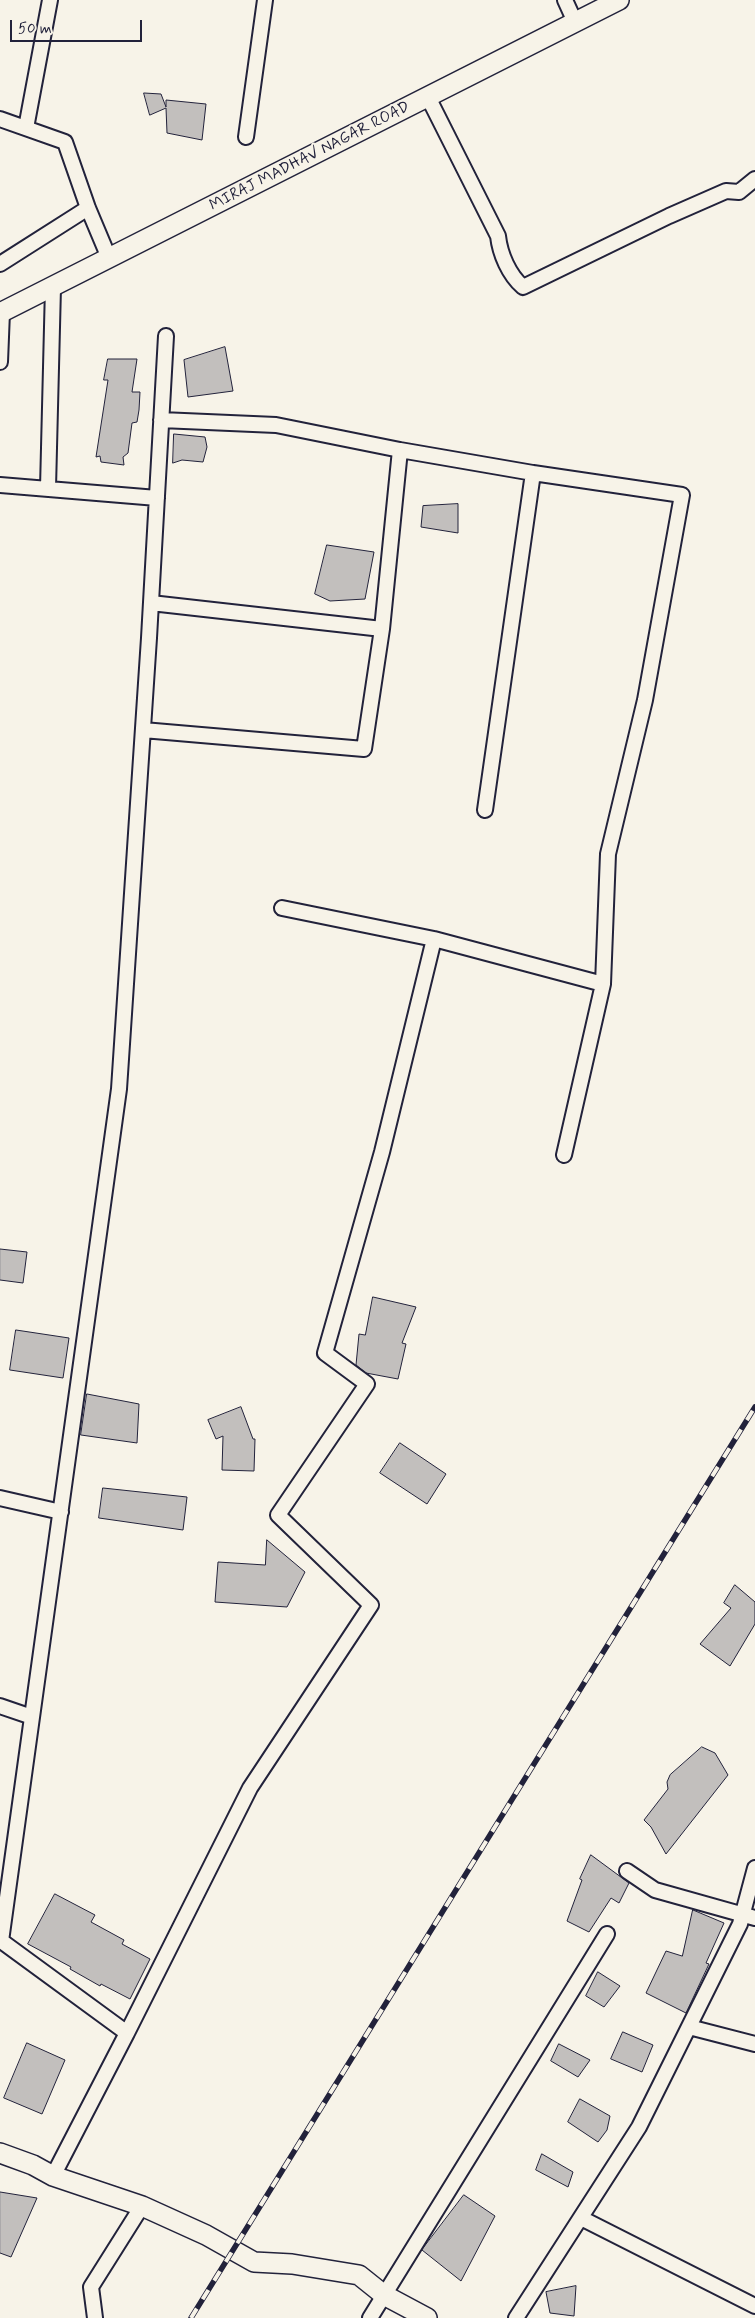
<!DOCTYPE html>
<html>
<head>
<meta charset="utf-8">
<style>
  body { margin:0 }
  #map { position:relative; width:755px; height:2318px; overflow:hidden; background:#f7f3e8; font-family:Mynerve,sans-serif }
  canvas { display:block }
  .scale { position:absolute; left:10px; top:20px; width:132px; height:22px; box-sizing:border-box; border:2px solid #22223b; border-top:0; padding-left:6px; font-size:15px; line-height:18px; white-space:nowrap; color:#22223b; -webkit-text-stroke:4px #f7f3e8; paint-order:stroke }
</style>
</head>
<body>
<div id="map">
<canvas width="755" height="2318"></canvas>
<div class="scale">50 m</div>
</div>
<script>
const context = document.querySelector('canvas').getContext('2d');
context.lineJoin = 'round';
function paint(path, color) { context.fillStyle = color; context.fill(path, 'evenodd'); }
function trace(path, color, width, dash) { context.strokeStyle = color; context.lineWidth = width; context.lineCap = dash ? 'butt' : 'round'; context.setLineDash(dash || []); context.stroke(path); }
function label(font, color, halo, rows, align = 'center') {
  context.font = font + ' Mynerve,sans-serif'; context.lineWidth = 4; context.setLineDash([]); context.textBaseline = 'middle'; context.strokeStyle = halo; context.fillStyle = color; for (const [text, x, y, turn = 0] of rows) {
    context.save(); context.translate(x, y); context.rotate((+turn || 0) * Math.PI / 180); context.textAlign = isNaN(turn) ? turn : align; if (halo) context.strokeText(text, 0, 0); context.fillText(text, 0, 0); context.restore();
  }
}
const building = new Path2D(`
  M144 93 161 94 166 107V100L206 104 202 140 167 133 166 108 150 115Z
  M225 347 233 391 188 397 184 360Z
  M108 359H137L132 392H140L139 410 137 422 132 423 128 453 123 457 124 465 101 462 100 456 96 457 108 380H104Z
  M174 434 205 437 207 447 203 462 182 460 173 463Z
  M458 504V533L421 527 423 506Z
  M327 545 374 552 365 599 330 601 315 594Z
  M0 1249 27 1252 23 1283 0 1280Z
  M373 1297 416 1307 402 1343 406 1344 398 1379 366 1373 356 1365 359 1334 365 1335Z
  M16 1330 69 1338 63 1378 10 1370Z
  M87 1394 139 1404 137 1443 81 1435Z
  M241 1407 253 1439H255L254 1471 222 1470 223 1436 216 1439 208 1420Z
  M400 1443 446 1474 427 1504 380 1473Z
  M103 1488 187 1497 183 1530 99 1518Z
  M267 1540 305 1572 287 1607 215 1602 218 1562 265 1565Z
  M735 1585 755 1602V1624L730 1666 700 1644 731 1608 724 1603Z
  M702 1747 715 1753 728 1775 666 1854 651 1827 644 1820 668 1789 667 1782 670 1775Z
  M591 1855 629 1883 619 1903 611 1898 589 1932 567 1921 582 1880 580 1879Z
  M55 1894 95 1915 91 1922 124 1940 122 1944 150 1959 130 1999 101 1984 100 1986 70 1969 71 1967 28 1944Z
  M693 1910 724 1923 706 1963 709 1964 686 2013 646 1993 666 1951 682 1956Z
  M598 1972 620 1986 604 2007 586 1996Z
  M623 2032 653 2045 642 2072 611 2059Z
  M27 2043 65 2060 42 2114 4 2098Z
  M559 2044 590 2060 578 2077 551 2061Z
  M580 2099 610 2116 607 2130 598 2142 568 2122Z
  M542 2154 573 2172 568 2187 536 2170Z
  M0 2192 37 2198 11 2257 0 2253Z
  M464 2195 495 2216 461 2281 422 2250Z
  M576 2286 574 2316 550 2313 546 2292Z`);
paint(building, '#c2bfbd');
trace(building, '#22223b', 1);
const street = new Path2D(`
  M565 0 575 22
  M428 97 498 236C500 254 509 275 523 287L669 216 726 191 739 192 755 179
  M0 119 65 142 88 208 109 258
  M26 128 50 0
  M246 137 265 0
  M0 264 88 208
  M0 362 2 312
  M400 450 533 473 485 810
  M533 473 682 495 645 700 608 854 603 984 564 1155
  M0 485 157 498
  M48 488 53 287
  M151 603 382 629 400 450 276 425 161 420
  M143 730 364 749 382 629
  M434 939 603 984
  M0 1498 61 1512
  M0 1706 32 1717
  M627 1871 655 1890 755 1918
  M0 1940 127 2033 53 2176
  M1 1941 119 1089 149 638 166 336
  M689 2027 755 2044
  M127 2033 250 1788 371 1605 278 1515 367 1384 325 1353 382 1152 434 939 282 908
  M581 2218 755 2306
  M95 2318 91 2287 142 2206
  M370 2318 607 1934
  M516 2318 639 2127 740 1924 755 1868`);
const secondary = new Path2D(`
  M0 313 619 0
  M0 2153 33 2165 53 2176 142 2206 206 2235 254 2262 292 2264 359 2275 384 2295 427 2318`);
trace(street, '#22223b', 18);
trace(secondary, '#22223b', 22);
trace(street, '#f7f3e8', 14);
trace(secondary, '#f7f3e8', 19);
const rail = new Path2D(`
  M191 2318 755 1407`);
trace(rail, '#22223b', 5.5);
trace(rail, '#f7f3e8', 4, [11]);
label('16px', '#22223b', '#f7f3e8', [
  ["MIRAJ MADHAV NAGAR ROAD",310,157,-27]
]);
</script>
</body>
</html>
